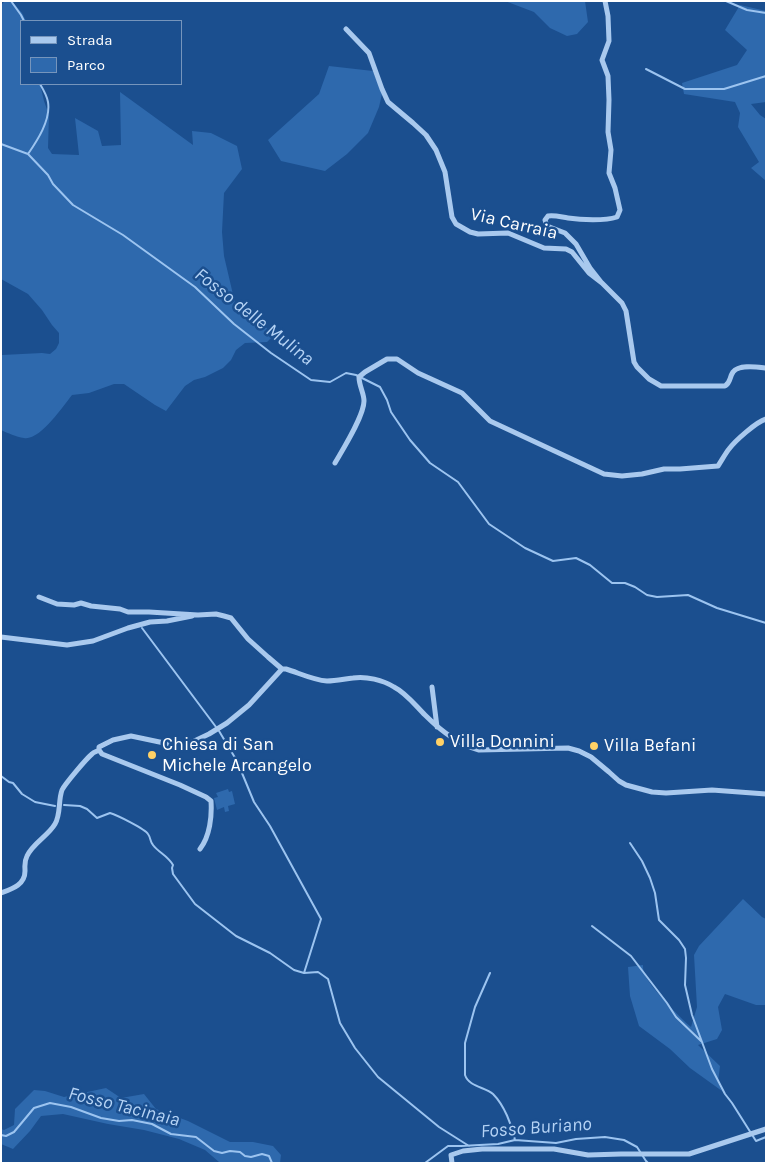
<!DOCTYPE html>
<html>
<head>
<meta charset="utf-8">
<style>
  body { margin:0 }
  #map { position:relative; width:767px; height:1164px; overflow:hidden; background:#1b4f8f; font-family:Karla,sans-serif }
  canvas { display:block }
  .frame { position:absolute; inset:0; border:2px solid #fff; pointer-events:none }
  .legend { position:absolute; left:20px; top:20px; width:162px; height:65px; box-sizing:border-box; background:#1b4f8f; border:1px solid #7695bc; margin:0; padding:6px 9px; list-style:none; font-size:15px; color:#fff }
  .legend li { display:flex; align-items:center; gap:10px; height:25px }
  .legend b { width:25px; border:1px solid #7695bc }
</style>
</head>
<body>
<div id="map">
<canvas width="767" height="1164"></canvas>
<div class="frame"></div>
<ul class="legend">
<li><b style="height:6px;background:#a9c9ee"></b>Strada</li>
<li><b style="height:14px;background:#2e69ad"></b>Parco</li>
</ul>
</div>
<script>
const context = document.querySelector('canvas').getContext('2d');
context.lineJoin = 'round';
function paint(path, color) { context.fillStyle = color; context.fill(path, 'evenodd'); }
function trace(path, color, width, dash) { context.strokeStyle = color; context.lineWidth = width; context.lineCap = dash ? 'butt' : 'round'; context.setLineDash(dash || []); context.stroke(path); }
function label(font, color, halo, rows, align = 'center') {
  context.font = font + ' Karla,sans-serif'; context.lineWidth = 5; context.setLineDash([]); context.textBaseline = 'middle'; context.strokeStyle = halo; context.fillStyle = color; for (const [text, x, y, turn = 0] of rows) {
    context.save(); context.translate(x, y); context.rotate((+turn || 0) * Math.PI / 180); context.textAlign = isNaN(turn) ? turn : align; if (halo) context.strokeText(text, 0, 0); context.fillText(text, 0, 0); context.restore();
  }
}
paint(new Path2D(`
  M5 1H12L22 13 26 21H21V84H40L44 101 49 115 48 148 52 154 79 155 75 118 98 131 102 146 121 145 120 92 193 145 192 131 211 133 237 146 242 169 224 193 222 232 224 256 235 303 249 317 258 321 268 329 273 336 267 342 245 343 236 350 231 360 223 368 205 377 194 380 185 386 166 411 155 405 124 384H114L89 393 72 395C63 406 40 441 24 438 16 437 8 433 1 430V357L2 355 42 353 50 354 56 349 59 343V333L52 325 42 310 28 294 1 279V5Z
  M505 1H585L588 22 577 34 567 36 550 28 534 12Z
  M740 5 766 11V102L751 104 760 115 766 119V181L751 168 759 162 738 127 740 113 735 102 684 94 682 83 737 65 747 50 725 30Z
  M329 66 373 71 382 94 379 107 368 133 347 154 325 171 281 161 268 140 319 94Z
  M228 789 229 792 232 791 235 804 228 806 229 811 225 812 224 807 217 810 214 798 218 797 216 793Z
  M743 899 762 917 766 919V1005H756L725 994 718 1007 722 1030 717 1039 698 1045 720 1066 718 1082 722 1091 690 1068 670 1049 639 1026 630 996 628 967 643 965C643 967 643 970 644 973 649 986 680 1018 691 1027L697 1007 694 955 699 946Z
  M106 1088 121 1098 144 1094 156 1109 188 1121 230 1142H253L273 1146 281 1155 280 1163 219 1162 205 1150 179 1139 144 1130 108 1124 63 1114 41 1116 30 1131 13 1149 1 1144V1129L4 1130 14 1125 15 1109 34 1090 45 1091 64 1097Z`), '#2e69ad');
trace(new Path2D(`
  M11 1 21 15 24 21
  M726 1 747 10 766 13
  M646 69 685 89H724L766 76
  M1 144 28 154 48 175 53 184 73 205 123 235 195 287 234 324 271 353 311 380 330 382 346 373 356 375 380 387 387 400 391 412 410 440 430 463 458 482 489 524 525 548 553 561 576 558 590 565 612 583H625L635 587 647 595 657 597 688 595 717 608 766 623
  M28 154C37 141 51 120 48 102 47 96 43 89 40 84
  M142 628 219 731 237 761 254 802 270 826 321 919 304 973
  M1 761V765
  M1 776 9 782 13 783 22 794 35 802 55 806
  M64 805 80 806 87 809 97 818 110 813C117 815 145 829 148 834 151 838 150 842 153 845 159 853 167 855 173 865L172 868 173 874 195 904 236 936 270 953 294 970 304 973 318 972 328 979 340 1023 355 1048 378 1077 439 1127 469 1146
  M630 843 642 861 650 878 655 893 659 920 679 940 685 949 686 958 685 985 692 1015 712 1069 725 1094 732 1103 756 1141 766 1137
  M592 926 631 956 667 1003 676 1017 701 1041
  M490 973 475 1007 465 1043V1075C469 1087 485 1087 493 1094 504 1105 512 1125 515 1140
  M1 1135 6 1136 14 1132 34 1108 50 1103 71 1107 101 1118 119 1121 132 1120 152 1124 171 1134 196 1137 214 1151 222 1153 230 1151 240 1152 245 1156 251 1157 262 1154 269 1156 272 1163
  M425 1163 448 1146H461L498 1144 515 1140 556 1143 576 1139 605 1137 624 1140 637 1147 646 1161 648 1163`), '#9cc4f0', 2);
trace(new Path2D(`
  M346 29 369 53 382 89 388 102 413 123 426 135 436 150 445 172 452 217 456 224 470 232 478 234 508 233 544 248 566 249 572 252 589 273 602 283 622 303 626 311 634 362 637 367 649 379 661 386H725C731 382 729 378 733 372 739 364 757 367 766 368
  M601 282 590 268 576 244 565 233 547 226 545 220 548 216C555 215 561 217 568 218 581 220 605 221 617 217L620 210 615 188 609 173 611 150 608 132 609 100 608 76 602 60 609 41 608 16 605 1
  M335 463C343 449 364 416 364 401 364 393 359 386 359 377L365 372 387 359H397L418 373 462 393 490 421 604 474 622 476 642 474 664 469H680L718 466C722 460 725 454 729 449 735 441 756 422 766 419
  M39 597 57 604 74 605 81 603 91 606 120 609 128 612H149L198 615 216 614 224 616 231 618 248 639 268 657 282 669H286C299 673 313 680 327 681 336 681 344 679 353 678 366 676 383 680 394 687 406 693 415 705 425 715 440 730 459 745 479 750L568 748 579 751 591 757 609 772 619 781 626 785 652 792 666 793 712 790 766 794
  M1 637 67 645 93 641 128 628 150 622 167 621 192 616
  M432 687 437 727
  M99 750 102 754 180 785 206 797 211 801C212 816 210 836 200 849
  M1 893C12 889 25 885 25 871 25 865 24 862 27 856 33 843 48 836 55 824 61 814 58 801 62 790 65 784 86 759 92 754 94 752 96 752 99 750V747L113 740 131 736 169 744H188L209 734 227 723 249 705 282 669
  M452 1163 451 1155 463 1151 482 1149H554L588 1155 621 1154H689L766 1129`), '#a9c9ee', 5);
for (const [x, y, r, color] of [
  [440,742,5,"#ffd166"],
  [594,746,5,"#ffd166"],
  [152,755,5,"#ffd166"]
]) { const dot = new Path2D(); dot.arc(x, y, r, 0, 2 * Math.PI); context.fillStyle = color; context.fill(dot); trace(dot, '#1b4f8f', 2); }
label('18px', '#fff', '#1b4f8f', [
  ["Via Carraia",514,224,13]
]);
label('18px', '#fff', '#1b4f8f', [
  ["Villa Donnini",450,742],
  ["Chiesa di San",162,745],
  ["Michele Arcangelo",162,766],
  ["Villa Befani",604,746]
], 'left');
label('italic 19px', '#b5d3f5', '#1b4f8f', [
  ["Fosso delle Mulina",254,317,38],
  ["Fosso Tacinaia",124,1107,14],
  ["Fosso Buriano",536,1128,-4]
]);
</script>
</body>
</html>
